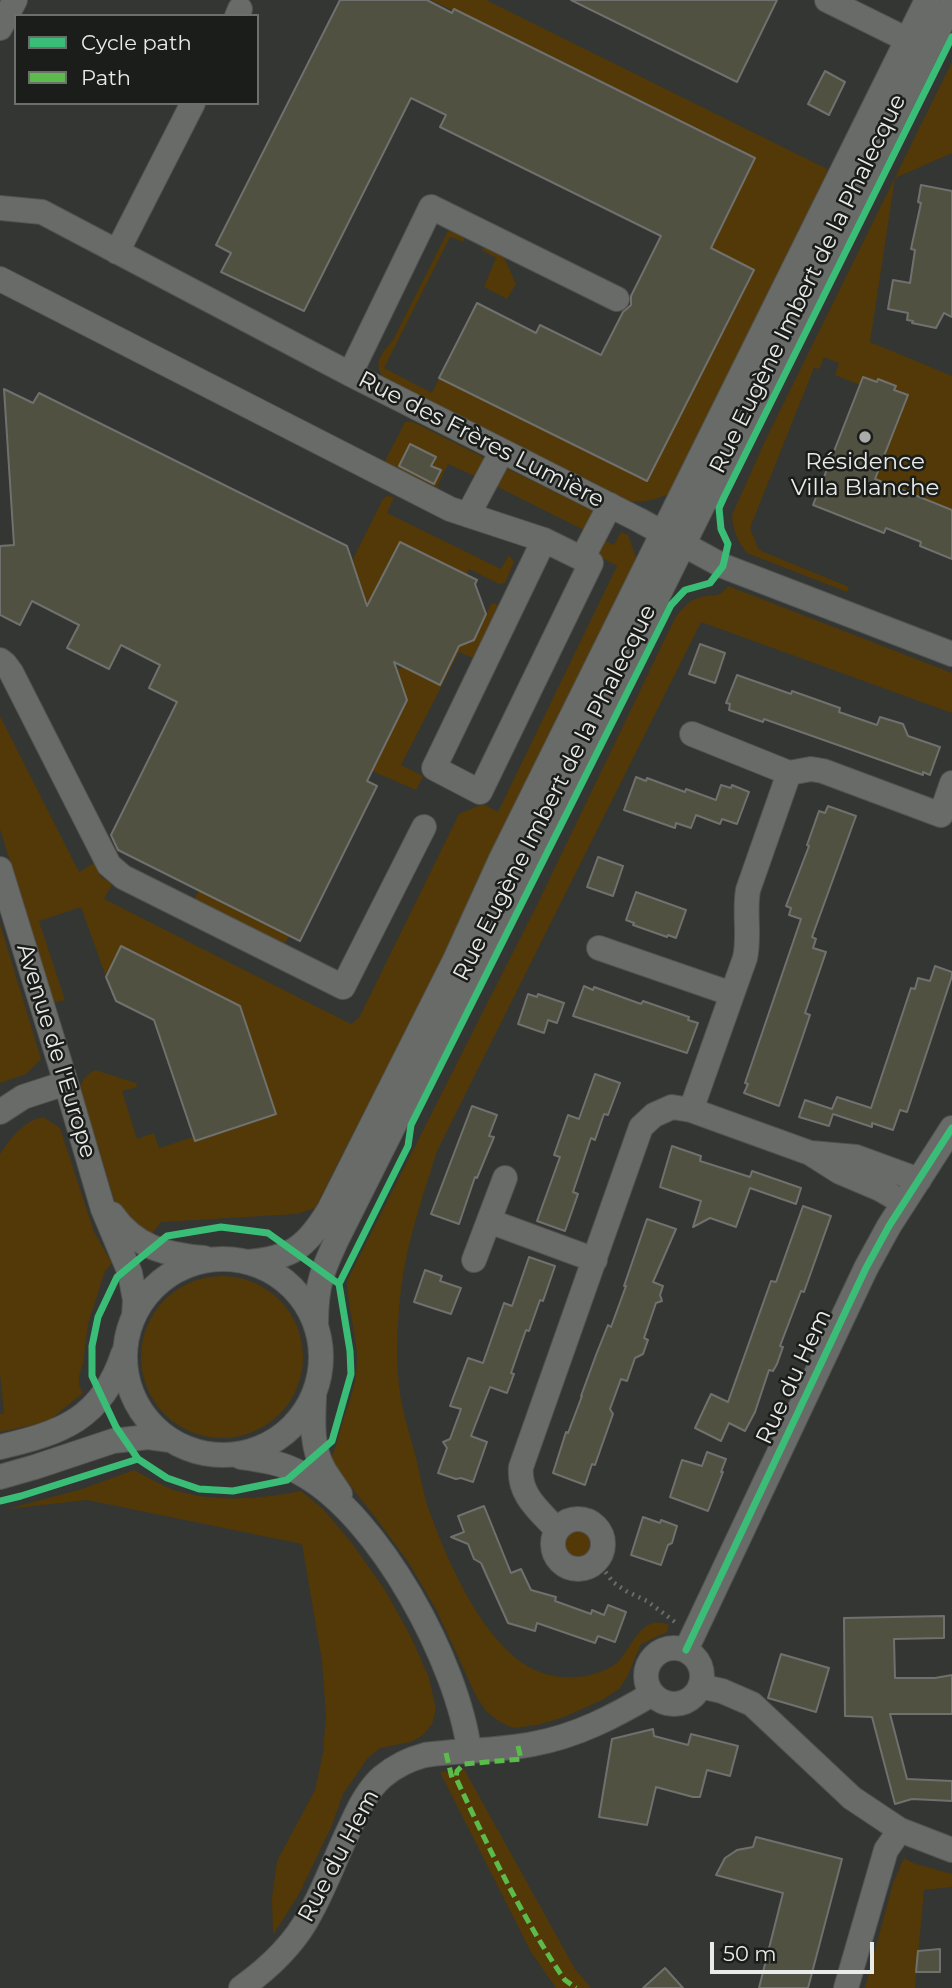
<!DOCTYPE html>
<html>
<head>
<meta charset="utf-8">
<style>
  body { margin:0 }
  #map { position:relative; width:952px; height:1988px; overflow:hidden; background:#333632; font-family:Montserrat,sans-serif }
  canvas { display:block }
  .legend { position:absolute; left:14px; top:14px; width:245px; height:91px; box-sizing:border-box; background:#1b1d1b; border:2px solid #6d6f6d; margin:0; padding:9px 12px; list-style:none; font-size:21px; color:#e8ebe7 }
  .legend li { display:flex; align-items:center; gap:14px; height:35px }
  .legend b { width:35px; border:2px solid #6d6f6d }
  .scale { position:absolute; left:710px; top:1942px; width:164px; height:32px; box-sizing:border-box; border:4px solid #e8ebe7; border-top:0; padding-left:9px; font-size:21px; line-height:24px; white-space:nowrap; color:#e8ebe7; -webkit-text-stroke:5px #1b1d1b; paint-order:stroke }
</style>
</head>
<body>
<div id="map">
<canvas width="952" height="1988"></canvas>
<ul class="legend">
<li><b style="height:9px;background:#3abd76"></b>Cycle path</li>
<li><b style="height:9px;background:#5cbc4b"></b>Path</li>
</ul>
<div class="scale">50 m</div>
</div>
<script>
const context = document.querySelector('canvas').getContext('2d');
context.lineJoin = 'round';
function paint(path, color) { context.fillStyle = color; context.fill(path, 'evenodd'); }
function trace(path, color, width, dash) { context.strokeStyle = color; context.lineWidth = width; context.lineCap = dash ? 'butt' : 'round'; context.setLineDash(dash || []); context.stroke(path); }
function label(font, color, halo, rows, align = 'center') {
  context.font = font + ' Montserrat,sans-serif'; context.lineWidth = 5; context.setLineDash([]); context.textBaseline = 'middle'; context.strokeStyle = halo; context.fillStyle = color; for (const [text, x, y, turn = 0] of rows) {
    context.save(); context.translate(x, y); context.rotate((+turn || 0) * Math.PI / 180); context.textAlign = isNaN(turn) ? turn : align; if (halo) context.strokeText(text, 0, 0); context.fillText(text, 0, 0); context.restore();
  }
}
paint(new Path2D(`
  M431 0H486L831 171 671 493C655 500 643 503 626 501L387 383C371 364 380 356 393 340L448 231 452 229 464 235V242L450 237 384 368 432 393 439 378 647 481 754 270 711 248 755 158Z
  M952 62V153L895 178 870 342 952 376V510L875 479 908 395 894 390 896 387 877 382 860 385 835 375 839 363 824 357 819 369 814 368 750 528 759 550 849 587 847 592 747 553C737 540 733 530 732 515L766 439Z
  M484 246 503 255 516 284 507 299 484 287 496 258 482 250Z
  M405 422H413L481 456 485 460 477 477 448 464 434 493 383 465Z
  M508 469 595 512 588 532 496 486 503 473Z
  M387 496 394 497 387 513 501 569 509 555 514 562 505 583 499 584 469 569 466 575 400 542 367 606 352 561 383 499Z
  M621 532 628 535 638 563 457 930 315 1208 297 1214 161 1222 148 1239 116 1206 80 1087C83 1078 87 1075 95 1070L136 1083 137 1087 122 1091 137 1139 154 1133 159 1148 194 1137 195 1141 276 1114 240 1006 121 947 106 977 81 907 39 921 65 1000 54 1003 0 829V716L79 872 94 863 100 876 112 884 104 899 351 1024 359 1018 459 814 483 804 498 812 617 566 597 555 604 540 614 545Z
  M728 586 952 673V713L701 622 437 1151C423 1196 407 1241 401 1289 397 1324 395 1365 401 1400 405 1421 412 1441 417 1462 421 1479 424 1497 430 1513 448 1563 489 1657 543 1673 565 1681 594 1678 614 1665 632 1653 638 1612 669 1625L667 1632 641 1644 627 1677 619 1689 602 1700 564 1717 537 1725 513 1728 500 1722 487 1712 477 1698 437 1611 409 1563 379 1522 330 1460C336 1448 338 1437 342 1424 351 1395 360 1378 356 1345 353 1324 348 1303 347 1281L539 901 676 616C683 609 688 601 698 598 710 594 720 599 728 586Z
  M495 603 498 606V612L473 658 459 652 401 765 423 776 416 790 372 771 407 700 404 689 392 683 389 672 404 667 440 685 459 646 473 640 491 604Z
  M199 890 290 936 279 950 191 906Z
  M0 924 41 1059 26 1074 0 1083Z
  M43 1117 60 1128 94 1232 112 1263 105 1271 88 1324 83 1364 79 1376V1385L83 1393 47 1422 0 1432V1414H4L0 1374V1154C12 1137 22 1122 43 1117Z
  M141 1357a81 81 0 1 1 162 0a81 81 0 1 1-162 0Z
  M134 1470C147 1477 161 1485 174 1490 214 1503 261 1499 301 1491L323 1509 351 1542 385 1590 412 1639 429 1678 436 1709 432 1724 423 1735 411 1742 380 1748 367 1759 343 1794 332 1825 299 1894 273 1935 272 1898 277 1861 315 1790 323 1753 326 1715 322 1661 302 1544 87 1500 7 1509 82 1489Z
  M562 1544a16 16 0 1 1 32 0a16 16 0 1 1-32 0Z
  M464 1769 575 1969 591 1988H556L531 1952 440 1772Z
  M904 1858 913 1863 952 1874V1887L924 1890 915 1988H865L893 1883Z`), '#533907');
const building = new Path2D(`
  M340 0H427L452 13 454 9 755 158 711 248 754 270 647 481 439 378 477 303 536 333 540 325 601 355 623 312 631 305V296L661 236 440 127 446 115 411 98 304 311 221 272 231 253 216 245Z
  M571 0H777L737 82Z
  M825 71 845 82 829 115 808 104Z
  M921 185 952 191V317L944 313 936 328 912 323 913 321 907 320 908 313 888 309 893 280 910 283 915 250 911 249 921 203 918 202Z
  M863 377 877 382 878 379 896 386 894 390 908 395 875 479 952 510V559L920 546 921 542 886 528 884 533 813 505Z
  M4 389 33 403 39 393 347 546 367 606 400 542 477 580 475 584 486 614 474 640 459 646 440 685 394 662 407 700 367 781 377 786 300 941 118 850 111 835 177 702 149 688 160 665 121 645 109 669 67 648 79 625 32 601 20 625 0 615V546L14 545Z
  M410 444 436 457 431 466 441 470 434 484 399 466Z
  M700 644 725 653 715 683 689 674Z
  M737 675 791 694 792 691 840 708 839 712 877 725 880 717 903 724 908 736 940 747 930 775 923 772V775L764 719 763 722 729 710 730 704 726 703Z
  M636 777 646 781 647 778 685 792 686 789 716 800 721 785 731 788 732 785 749 792 737 824 722 819 720 824 696 815 691 828 676 823 675 828 624 810Z
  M828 806 856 816 812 937 816 939 813 948 826 952 805 1013 810 1015 779 1106 744 1093 748 1084 745 1083 801 919 789 915 791 908 786 906 809 846 807 845 819 811 825 813Z
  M598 857 623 866 613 896 587 887Z
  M636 892 686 910 676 938 668 935 667 937 633 925 634 923 626 920Z
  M121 946 240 1006 276 1114 195 1141 154 1020 116 1001 106 977Z
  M935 966 952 972V976L907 1112 900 1110 893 1130 872 1123V1127L833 1114 829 1126 799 1117 805 1100 832 1109 837 1097 871 1108 911 988 915 989 918 978 930 981Z
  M584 986 593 990 594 987 641 1004 643 1001 689 1017 688 1020 698 1023 687 1053 573 1016Z
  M528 994 537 997 538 994 564 1003 557 1023 548 1020 544 1033 518 1024Z
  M595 1074 620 1083 608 1115 604 1114 595 1140 591 1138 573 1192 578 1194 565 1231 537 1221 560 1157 554 1155 568 1115 579 1119Z
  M472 1106 497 1115 489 1136 494 1137 477 1178 475 1177 459 1224 431 1214Z
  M672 1146 701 1156 700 1161 750 1177 752 1171 801 1188 796 1204 750 1188 736 1227 710 1218 693 1227 701 1201 660 1187Z
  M803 1206 831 1216 804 1292 801 1291 780 1346 783 1347 777 1364 773 1371 769 1370 755 1412 745 1431 729 1423 721 1441 695 1428 711 1394 728 1402 771 1281 776 1282Z
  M647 1219 676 1229 653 1282 663 1286 660 1295 662 1301 656 1303 644 1338 648 1340 643 1354 635 1358 627 1381 621 1379 610 1409 613 1414 602 1445 595 1465 592 1464 585 1485 553 1473 566 1432 568 1433 582 1396H581L596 1355 608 1325 611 1327 626 1286H624Z
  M529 1257 555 1266 543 1301 540 1300 529 1331 526 1330 511 1373 514 1374 507 1393 490 1387 471 1436 487 1442 473 1482 461 1478 456 1479 438 1473 447 1448 443 1442 450 1439 461 1409 450 1406 468 1358 483 1363 504 1303 512 1306Z
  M425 1270 442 1276 440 1281 461 1288 451 1314 414 1302Z
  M707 1452 726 1459 721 1472H723L708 1511 670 1497 682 1460 702 1466Z
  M484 1506 511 1573 521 1569 531 1590 556 1597 555 1601 591 1614 592 1610 604 1615 608 1605 626 1612 615 1642 598 1636 595 1643 537 1623 535 1631 508 1623 481 1563 474 1559 468 1544 451 1537 464 1532 458 1516Z
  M643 1517 660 1523 661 1520 677 1526 672 1543 668 1545 661 1565 631 1555Z
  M944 1616V1638L894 1639 895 1678H935L952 1675V1714H890L907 1779 952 1781V1801L912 1799 895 1804 872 1717 845 1716 844 1618Z
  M781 1654 829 1668 816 1712 768 1698Z
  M653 1729 654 1736 688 1745 691 1734 738 1746 730 1776 707 1770 700 1797H693L656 1787 647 1825 599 1817 612 1739Z
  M756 1837 842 1859 808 1988H759L783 1893 716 1875 725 1858 737 1850 753 1847Z
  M940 1949V1972H916L918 1951Z
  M665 1968 683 1988H643Z`);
paint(building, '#505140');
trace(building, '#70716e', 2);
const minor = new Path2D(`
  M827 0 922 47
  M237 16 240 9
  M0 28 15 0
  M0 208 42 212 350 374
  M117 252 193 103
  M0 279 450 509 544 540 591 563 480 792 434 768 544 540
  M617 299 431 207 350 374 639 520 723 566 952 654
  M468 515 502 451
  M582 559 610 505
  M0 660 5 664 11 672 109 865 123 877 343 987 424 827
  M692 734 789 773 811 769 823 771 941 815 952 783
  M0 869 66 1083 103 1209 130 1273 135 1300 134 1316
  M599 948 732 994
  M691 1110 745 958C750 936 744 913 748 890L789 773
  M0 1112 23 1097 66 1083
  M811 1153 856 1157 919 1180
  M112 1214C135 1247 166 1255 204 1258
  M489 1221 595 1260
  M125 1357a98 98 0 1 1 196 0a98 98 0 1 1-196 0Z
  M474 1260 505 1178
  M248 1262C291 1258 306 1248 329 1210L455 960 502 857 927 0
  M316 1323C316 1285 322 1271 338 1237L542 830 952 2
  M314 1397C313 1422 311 1447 324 1470 329 1478 335 1486 340 1494
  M0 1447C61 1433 102 1419 123 1354
  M241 1457C263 1460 283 1463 302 1474 380 1517 458 1664 469 1750
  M0 1477 35 1467 113 1441 148 1437 170 1440
  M553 1544a25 25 0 1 1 50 0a25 25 0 1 1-50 0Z
  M557 1530C540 1511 518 1495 521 1467L641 1127 654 1115 672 1107 691 1110 810 1153 840 1172 880 1189 904 1203
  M646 1676a28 28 0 1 1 56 0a28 28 0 1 1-56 0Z
  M686 1650 866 1268 889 1226 952 1128
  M700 1686 722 1691 752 1704 852 1798 900 1830 952 1850
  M241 1988C269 1968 294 1945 310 1914 324 1889 334 1862 346 1836 356 1815 365 1792 382 1777 395 1766 410 1759 425 1755 461 1750 498 1751 533 1744 577 1736 615 1716 652 1694
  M846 1988 886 1850 900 1830`);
trace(minor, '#515350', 26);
trace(new Path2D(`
  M597 1561 613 1582 626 1591 647 1601 675 1622`), '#6a6c69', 4.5, [2, 5]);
trace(minor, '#696b68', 24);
trace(new Path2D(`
  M518 1746 521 1759 464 1764 457 1771 456 1778C487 1845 519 1911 560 1973L565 1980 576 1988
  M446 1753 452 1778H456`), '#5cbc4b', 5, [10, 5]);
trace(new Path2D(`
  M221 1227 268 1233 339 1284 350 1351 351 1374 332 1441 287 1480 233 1491 199 1489 167 1478 138 1459 116 1427 92 1376V1346L98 1317 117 1277 167 1236Z
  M339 1284 408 1146 411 1125 671 605 685 590 710 583 723 566 728 544 721 529 719 508 724 497 952 37
  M0 1501 21 1496 138 1459
  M686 1650 866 1268 889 1226 952 1128`), '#3abd76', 7);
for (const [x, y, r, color] of [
  [865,437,7,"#a9aca8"]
]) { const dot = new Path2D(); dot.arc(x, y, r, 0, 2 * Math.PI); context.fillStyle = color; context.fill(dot); trace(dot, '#1b1d1b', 2.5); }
label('23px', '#e8ebe7', '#1b1d1b', [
  ["Rue Eugène Imbert de la Phalecque",808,284,-64],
  ["Rue des Frères Lumière",481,440,27],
  ["Rue Eugène Imbert de la Phalecque",555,793,-63],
  ["Avenue de l'Europe",56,1051,73],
  ["Rue du Hem",794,1377,-65],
  ["Rue du Hem",339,1856,-62]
]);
label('23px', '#e8ebe7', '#1b1d1b', [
  ["Résidence",865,462],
  ["Villa Blanche",865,488]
]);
</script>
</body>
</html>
